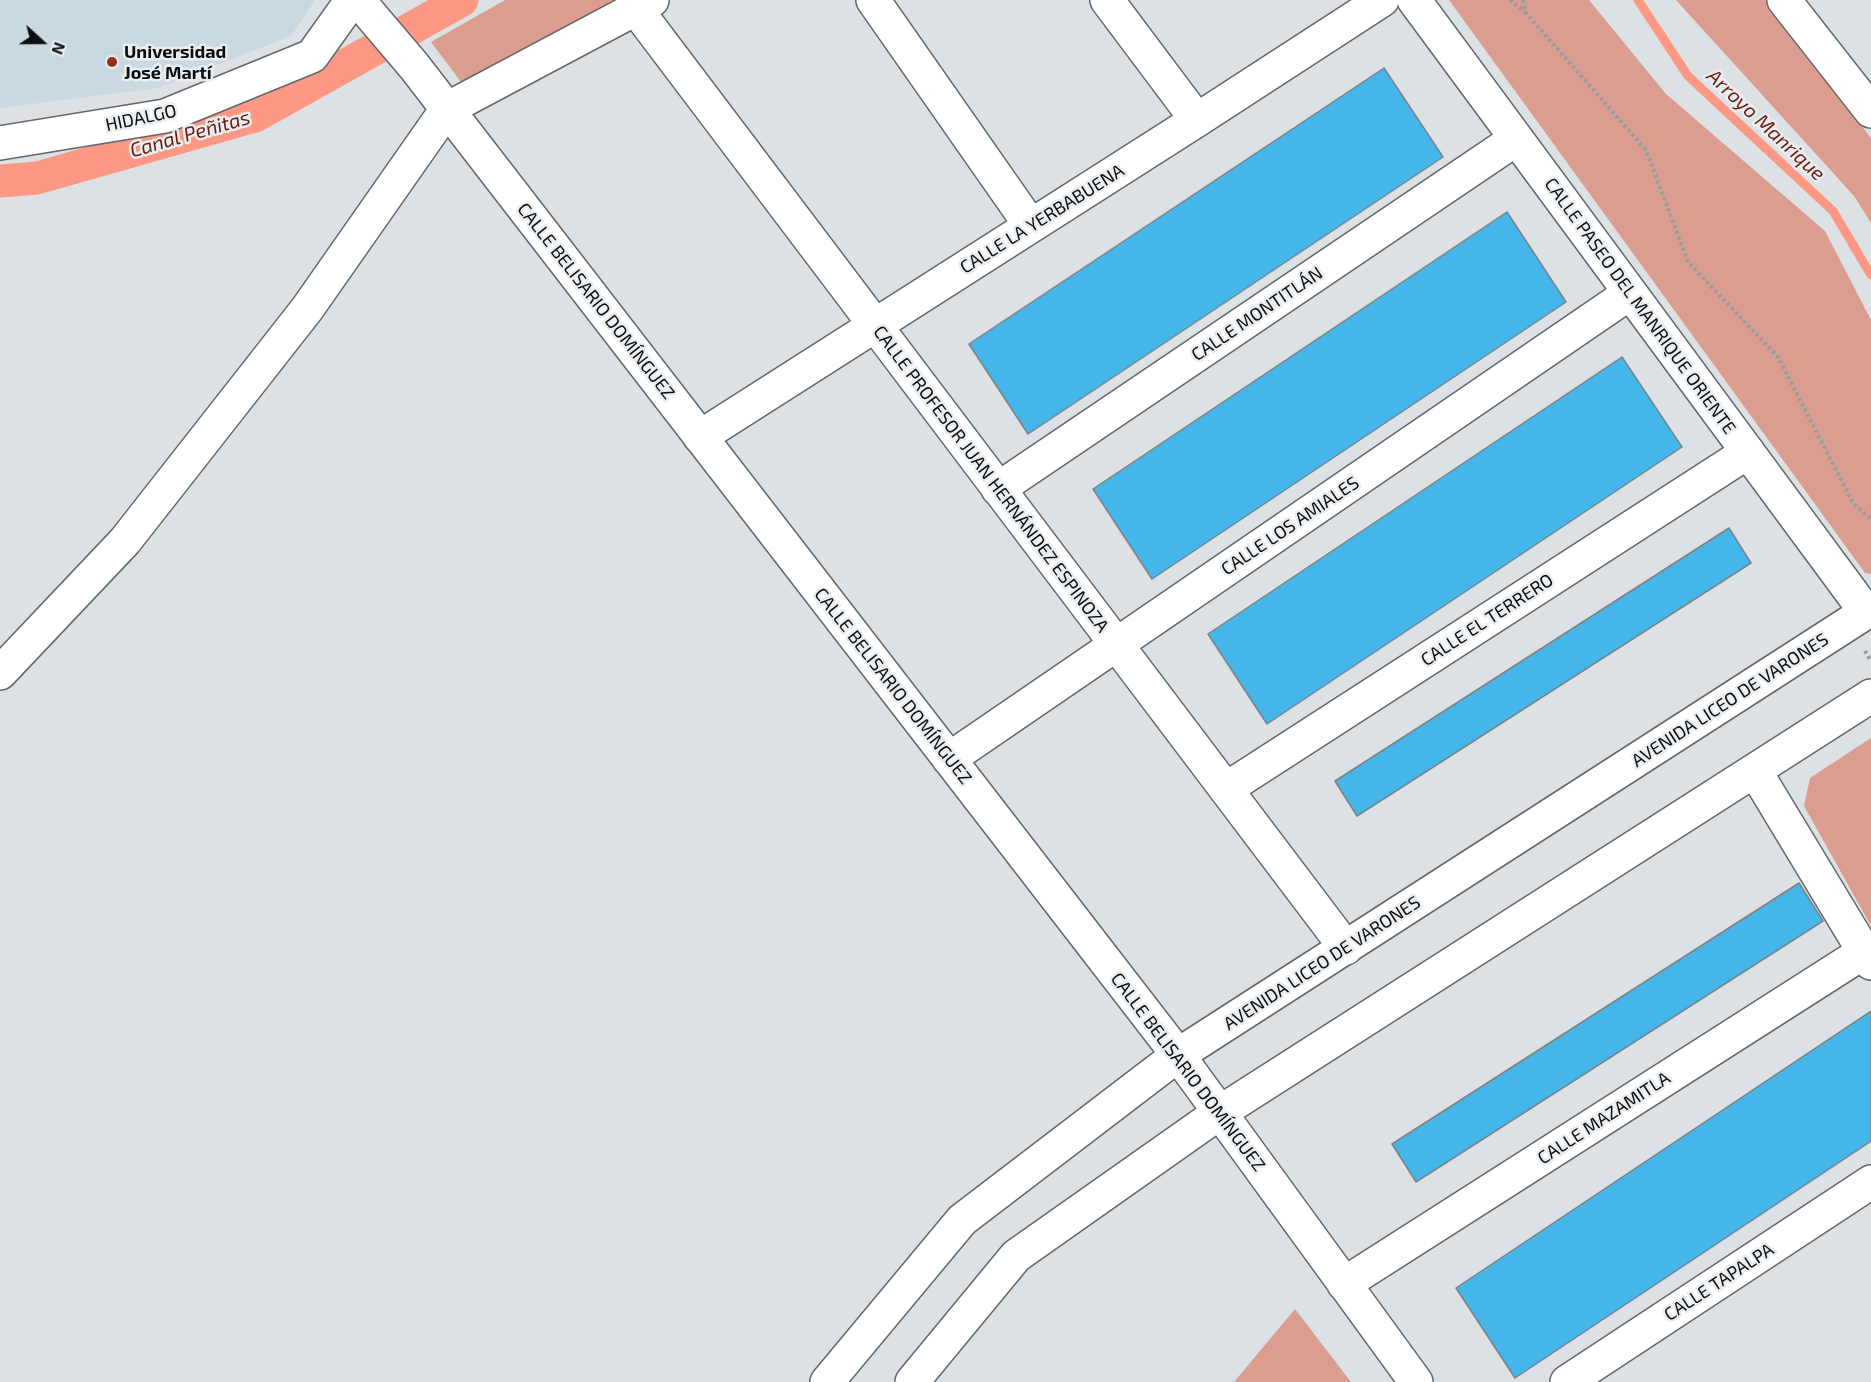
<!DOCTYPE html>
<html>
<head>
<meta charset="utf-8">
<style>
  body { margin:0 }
  #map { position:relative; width:1871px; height:1382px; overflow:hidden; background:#dbe1e4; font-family:"Exo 2",sans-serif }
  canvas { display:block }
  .north { position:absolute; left:12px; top:12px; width:60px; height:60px; -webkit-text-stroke:4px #e8eef2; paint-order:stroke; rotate:111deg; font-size:16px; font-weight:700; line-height:24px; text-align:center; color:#0c0e0f }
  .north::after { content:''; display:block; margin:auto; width:21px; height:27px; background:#0c0e0f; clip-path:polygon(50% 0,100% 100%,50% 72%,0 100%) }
</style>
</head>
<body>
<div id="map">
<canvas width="1871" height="1382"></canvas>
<div class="north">N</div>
</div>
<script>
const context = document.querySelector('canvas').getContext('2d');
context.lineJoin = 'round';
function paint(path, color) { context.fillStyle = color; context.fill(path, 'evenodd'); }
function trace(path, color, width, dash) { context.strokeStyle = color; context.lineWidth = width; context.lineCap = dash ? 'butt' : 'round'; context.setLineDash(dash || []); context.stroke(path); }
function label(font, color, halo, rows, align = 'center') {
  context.font = font + ' "Exo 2",sans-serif'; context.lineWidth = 5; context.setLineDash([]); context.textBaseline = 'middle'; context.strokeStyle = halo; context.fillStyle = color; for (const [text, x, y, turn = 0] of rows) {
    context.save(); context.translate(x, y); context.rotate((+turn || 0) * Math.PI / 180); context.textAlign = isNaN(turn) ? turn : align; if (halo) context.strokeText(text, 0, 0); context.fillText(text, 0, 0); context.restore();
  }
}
paint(new Path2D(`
  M0 0H315L291 36 158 88 0 108Z`), '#cad8df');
paint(new Path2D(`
  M505 0H633L461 82 431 42Z
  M1449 0H1589L1666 94 1825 231 1871 320V574L1865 573Z
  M1676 0H1765L1871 138V223L1854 196Z
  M1871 738V926L1804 806 1810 778Z
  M1295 1309 1351 1382H1234Z`), '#db9d90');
trace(new Path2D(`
  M1638 0 1688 76 1833 211 1871 275`), '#fc9883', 9);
trace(new Path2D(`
  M0 181 37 178 255 116 462 0`), '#fc9883', 33);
const building = new Path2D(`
  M1384 68 1443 157 1028 434 969 344Z
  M1507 212 1566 302 1152 579 1093 489Z
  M1622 357 1682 447 1267 724 1208 634Z
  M1729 528 1751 563 1357 816 1335 781Z
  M1799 883 1823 921 1416 1182 1392 1144Z
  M1871 1011V1141L1515 1378 1456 1288Z`);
paint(building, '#44b6e9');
trace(building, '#7d8386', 1.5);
const minor = new Path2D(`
  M358 0 414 66 1178 1055 1416 1382
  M873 0 1031 226
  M1107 0 1197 120
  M1414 0 1866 612
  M1784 0 1871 111
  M636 9 1346 948
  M0 143 165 116 312 56 352 0
  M700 437 1197 120 1382 0
  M998 489 1516 139
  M0 673 125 541 307 309 447 109 652 0
  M949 759 1630 293
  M1755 771 1871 963
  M1226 789 1748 452
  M1344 1284 1864 952
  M827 1382 962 1220 1178 1055 1871 609
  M912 1382 1016 1256 1219 1113 1871 696
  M1567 1382 1871 1182`);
trace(minor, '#62676a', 36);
trace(new Path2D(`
  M1510 0 1525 12
  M1523 0 1526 13 1646 150 1688 262 1778 357 1853 503 1871 519
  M1865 651 1871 661`), '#989d9f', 4, [3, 3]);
trace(minor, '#fff', 33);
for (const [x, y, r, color] of [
  [112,62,6,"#972d1a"]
]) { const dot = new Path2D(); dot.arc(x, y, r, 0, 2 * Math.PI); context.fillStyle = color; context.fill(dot); trace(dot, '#e8eef2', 2); }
label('bold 18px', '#0c0e0f', '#e8eef2', [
  ["Universidad",124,52],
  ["José Martí",124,73]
], 'left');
label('18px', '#0c0e0f', '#e8eef2', [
  ["HIDALGO",141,118,-12],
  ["CALLE LA YERBABUENA",1042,219,-32],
  ["CALLE BELISARIO DOMÍNGUEZ",596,301,52],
  ["CALLE PASEO DEL MANRIQUE ORIENTE",1640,306,54],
  ["CALLE MONTITLÁN",1257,314,-34],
  ["CALLE PROFESOR JUAN HERNÁNDEZ ESPINOZA",991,479,53],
  ["CALLE LOS AMIALES",1290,526,-34],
  ["CALLE EL TERRERO",1487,620,-33],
  ["CALLE BELISARIO DOMÍNGUEZ",893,686,52],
  ["AVENIDA LICEO DE VARONES",1730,700,-33],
  ["AVENIDA LICEO DE VARONES",1322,963,-33],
  ["CALLE BELISARIO DOMÍNGUEZ",1188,1072,53],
  ["CALLE MAZAMITLA",1604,1118,-33],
  ["CALLE TAPALPA",1719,1282,-33]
]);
label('italic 20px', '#711a0a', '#e8eef2', [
  ["Arroyo Manrique",1766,125,43],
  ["Canal Peñitas",190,134,-16]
]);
</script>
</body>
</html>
